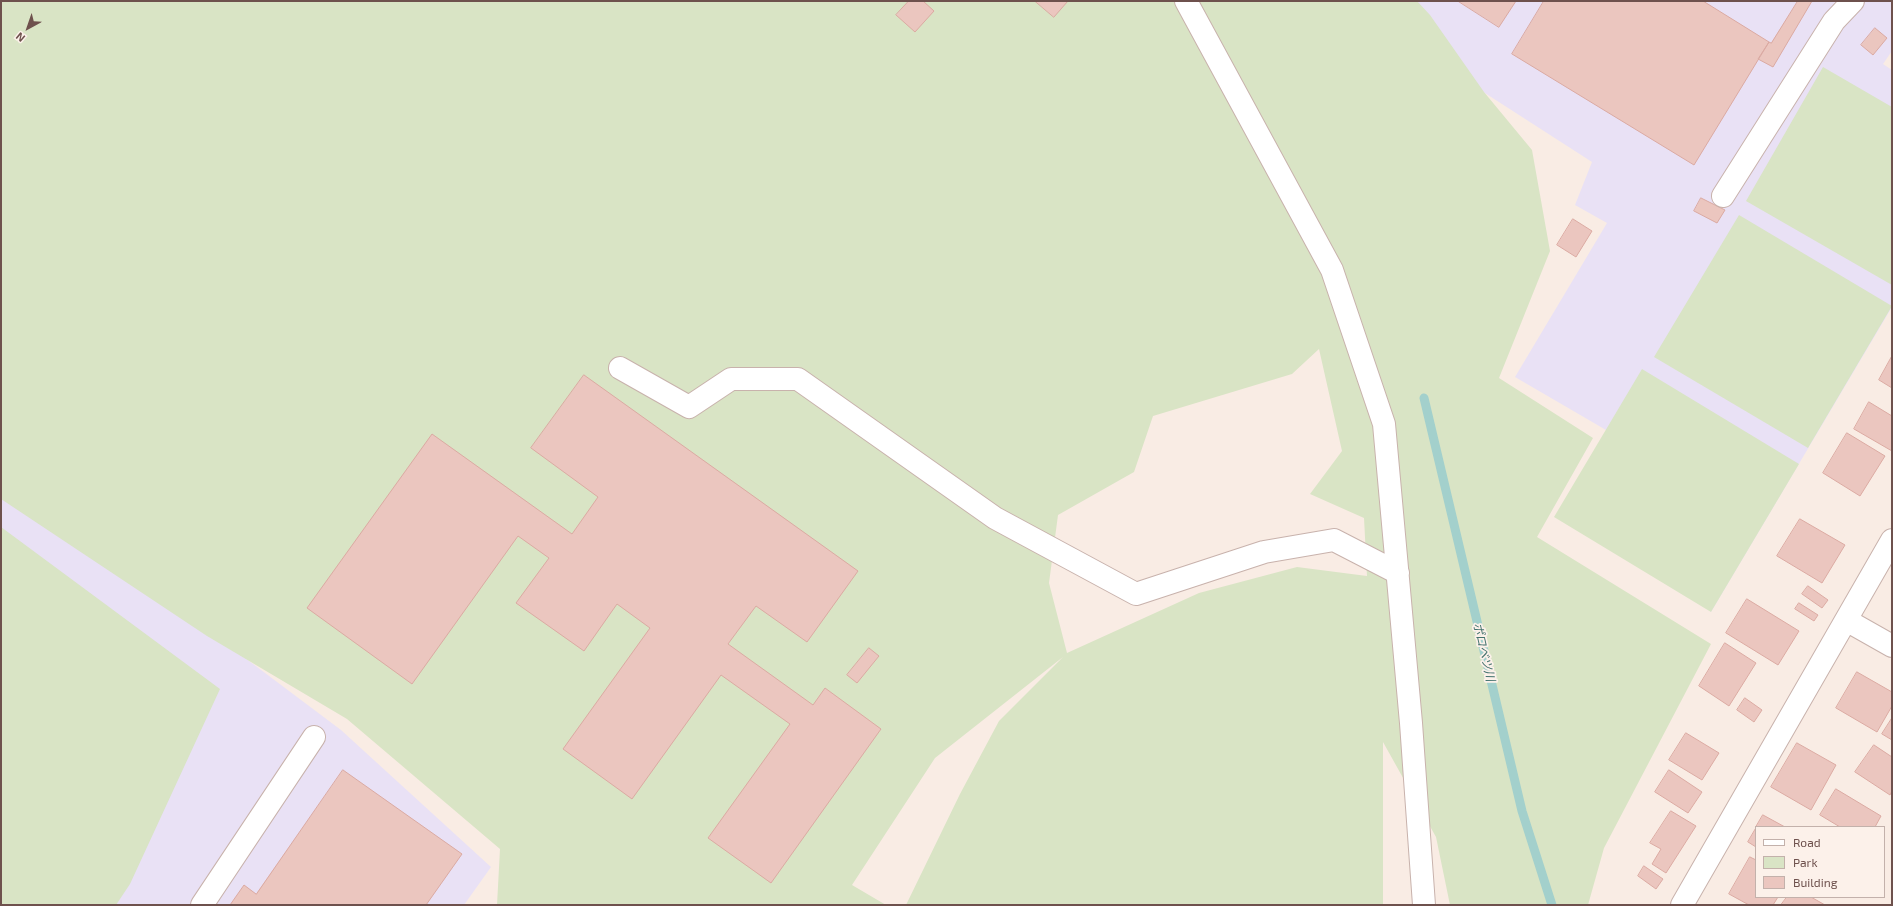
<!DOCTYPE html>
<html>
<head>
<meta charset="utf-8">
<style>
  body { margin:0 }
  #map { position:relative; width:1893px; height:906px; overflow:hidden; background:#f9ece4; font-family:"Exo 2",sans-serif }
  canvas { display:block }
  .frame { position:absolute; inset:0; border:2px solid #6e514d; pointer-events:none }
  .legend { position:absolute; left:1755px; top:826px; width:130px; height:72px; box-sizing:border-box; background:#fcf1ea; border:1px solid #c3b1ab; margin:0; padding:5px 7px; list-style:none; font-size:12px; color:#6e514d }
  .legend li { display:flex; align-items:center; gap:8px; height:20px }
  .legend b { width:20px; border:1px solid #c3b1ab }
  .north { position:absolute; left:8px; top:8px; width:40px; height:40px; -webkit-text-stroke:3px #fcf1ea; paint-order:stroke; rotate:220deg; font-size:11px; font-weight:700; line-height:16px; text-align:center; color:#6e514d }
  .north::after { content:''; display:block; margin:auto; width:14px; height:18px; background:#6e514d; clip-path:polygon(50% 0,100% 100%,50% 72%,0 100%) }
</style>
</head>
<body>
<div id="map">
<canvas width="1893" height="906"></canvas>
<div class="frame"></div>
<ul class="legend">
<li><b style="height:5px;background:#fff"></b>Road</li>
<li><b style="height:11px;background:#d9e4c5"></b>Park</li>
<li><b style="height:11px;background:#ebc6bf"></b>Building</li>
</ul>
<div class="north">N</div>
</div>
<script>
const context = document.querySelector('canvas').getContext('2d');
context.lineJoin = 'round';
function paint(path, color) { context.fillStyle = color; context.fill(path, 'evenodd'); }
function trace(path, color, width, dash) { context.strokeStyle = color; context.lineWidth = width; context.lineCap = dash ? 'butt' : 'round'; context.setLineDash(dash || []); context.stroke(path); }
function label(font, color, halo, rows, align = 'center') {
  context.font = font + ' "Exo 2","Noto Sans JP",sans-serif'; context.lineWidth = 3.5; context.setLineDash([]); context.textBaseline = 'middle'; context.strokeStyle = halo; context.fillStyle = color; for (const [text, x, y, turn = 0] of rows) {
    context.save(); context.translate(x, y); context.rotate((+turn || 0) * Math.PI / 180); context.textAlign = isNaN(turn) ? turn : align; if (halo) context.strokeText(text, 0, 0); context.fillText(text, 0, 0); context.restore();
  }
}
paint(new Path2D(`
  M1342 1H1892V51L1883 64 1892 70V307L1711 612 1606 430 1515 377 1607 223 1575 205 1592 162Z
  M1 478 40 504 341 730 491 867 464 905H1Z`), '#e9e1f5');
paint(new Path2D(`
  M1 1H1417L1430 15 1484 92 1532 150 1550 251 1499 378 1593 438 1537 537 1711 644 1604 848 1588 905H1450L1436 837 1383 742V905H906L960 794 999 721 1063 657 935 758 852 885 886 905H497L500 849 347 719 207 636 1 499ZM1319 349 1342 451 1310 494 1364 518 1367 576 1297 567 1199 593 1067 653 1049 583 1058 515 1134 472 1153 416 1292 374Z
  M1823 67 1892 107V285L1746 201Z
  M1739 215 1892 306 1808 448 1654 357Z
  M1642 369 1799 464 1711 612 1554 517Z
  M1 527 220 689 130 884 116 905H1Z`), '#d9e4c5');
trace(new Path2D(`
  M1424 398 1522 811 1552 905`), '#a3d0cc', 9);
const building = new Path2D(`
  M909 1H923L934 11 915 32 896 15Z
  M1035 1H1068L1054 17Z
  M1458 1H1516L1499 27Z
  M1544 1H1703L1769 42 1694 165 1512 54Z
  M1798 1H1812L1773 67 1758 59 1769 42 1771 43Z
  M1875 28 1887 38 1873 55 1861 45Z
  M1701 198 1725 210 1717 223 1694 211Z
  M1573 219 1592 231 1576 257 1557 245Z
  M1892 356V388L1879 380Z
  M584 375 858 571 807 642 756 606 728 644 813 705 825 688 881 729 771 883 708 838 790 724 721 675 632 799 563 749 650 628 617 604 584 651 516 603 549 558 518 536 412 684 307 608 432 434 572 534 598 497 531 448Z
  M1869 402 1892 416V451L1854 429Z
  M1847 433 1885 456 1860 496 1823 473Z
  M1800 519 1845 545 1822 583 1777 556Z
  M1808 586 1828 600 1822 608 1802 594Z
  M1747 599 1799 631 1778 665 1726 633Z
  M1799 603 1818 615 1814 621 1795 609Z
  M1725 643 1756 663 1729 706 1699 686Z
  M869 648 879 656 857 683 847 675Z
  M1857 672 1892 692V706L1877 732 1836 708Z
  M1745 698 1762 710 1754 722 1737 710Z
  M1892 718V740L1882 734Z
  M1686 733 1719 753 1702 780 1669 760Z
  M1797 743 1836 765 1811 810 1771 787Z
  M1874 745 1892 757V791L1890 795 1855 772Z
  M343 770 462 854 426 905H230L244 885 256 894Z
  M1669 770 1702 792 1688 813 1655 792Z
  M1836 789 1881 816 1875 827H1840L1820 815Z
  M1671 811 1696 826 1666 873 1652 864 1661 849 1650 843Z
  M1763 815 1785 827H1756Z
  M1756 828V847L1748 842Z
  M1750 857 1756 860V897H1778L1773 905H1749L1729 894Z
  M1644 866 1663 879 1656 889 1638 876Z
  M1787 897H1811L1825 905H1781Z`);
paint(building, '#ebc6bf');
trace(building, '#dbaaa2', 1);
const minor = new Path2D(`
  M1186 1 1332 270 1384 424 1411 723 1424 905
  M1723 196 1834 21 1853 1
  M620 368 689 407 731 379H798L995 518 1136 594 1264 552 1334 540 1398 573
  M1846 620 1892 646
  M202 905 314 737
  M1682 905 1892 540`);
trace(minor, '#c8b2ac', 24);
trace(minor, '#fff', 22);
label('italic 12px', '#43726e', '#fcf1ea', [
  ["ポロベツ川",1484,652,77]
]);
</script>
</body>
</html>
